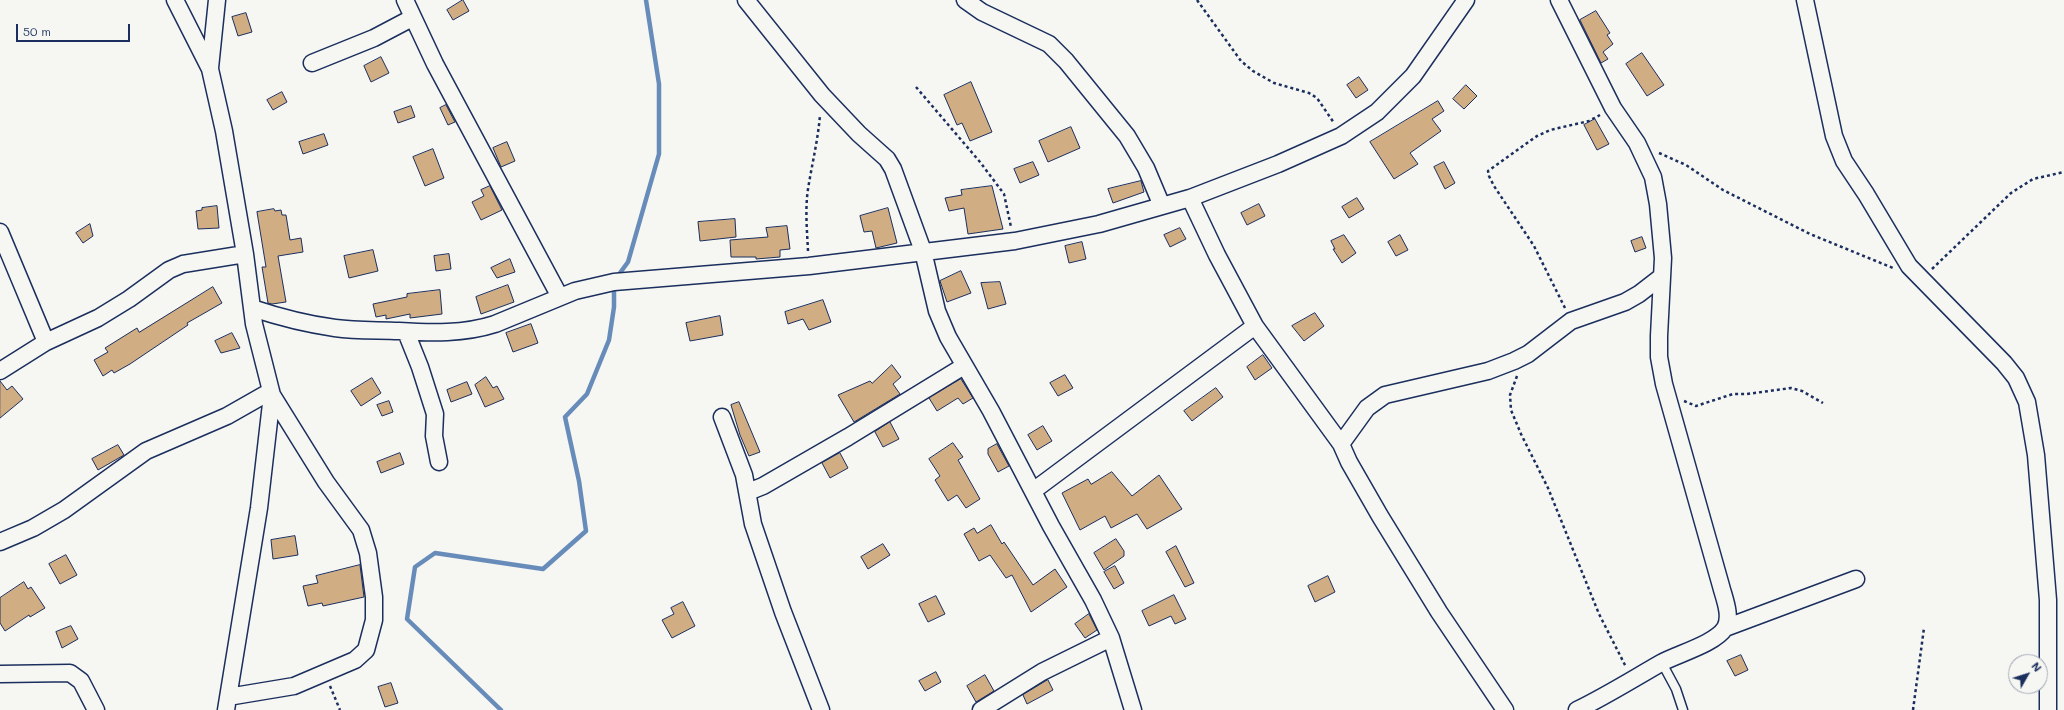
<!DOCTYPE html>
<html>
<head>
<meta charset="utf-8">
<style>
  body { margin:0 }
  #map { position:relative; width:2064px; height:710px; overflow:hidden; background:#f6f6f2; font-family:Mali,sans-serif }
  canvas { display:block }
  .north { position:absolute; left:2008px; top:654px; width:40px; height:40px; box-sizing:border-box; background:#f6f6f2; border:1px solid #9ea6b7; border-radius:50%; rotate:51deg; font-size:11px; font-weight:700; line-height:16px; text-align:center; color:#1b2f5e }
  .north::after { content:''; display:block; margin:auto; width:14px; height:18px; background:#1b2f5e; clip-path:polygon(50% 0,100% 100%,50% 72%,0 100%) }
  .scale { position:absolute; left:16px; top:24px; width:114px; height:18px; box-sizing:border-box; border:2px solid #1b2f5e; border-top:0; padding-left:5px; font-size:12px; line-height:14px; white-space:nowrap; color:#1b2f5e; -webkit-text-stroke:3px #f6f6f2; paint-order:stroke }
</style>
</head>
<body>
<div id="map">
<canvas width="2064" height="710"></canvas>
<div class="north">N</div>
<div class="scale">50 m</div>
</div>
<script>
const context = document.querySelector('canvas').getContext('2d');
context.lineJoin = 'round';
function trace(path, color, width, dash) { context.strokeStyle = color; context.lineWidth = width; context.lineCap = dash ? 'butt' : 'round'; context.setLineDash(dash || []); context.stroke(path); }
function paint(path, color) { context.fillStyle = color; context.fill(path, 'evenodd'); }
trace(new Path2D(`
  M617 277 628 262 659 154V84L646 0
  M501 710 407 619 415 567 435 553 543 569 586 531 579 481 565 417 587 394 609 340 614 307V286`), '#688cba', 4.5);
const building = new Path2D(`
  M463 0 469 11 453 20 447 10Z
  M1596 11 1610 33 1607 35 1613 44 1603 52 1608 59 1601 63 1580 20Z
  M246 13 252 32 238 36 232 17Z
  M1642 53 1664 85 1647 96 1626 64Z
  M381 57 389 73 371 82 364 66Z
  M1359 77 1368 90 1356 98 1347 85Z
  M971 82 992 132 970 141 962 123 957 125 944 95Z
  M1466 85 1477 96 1464 109 1453 99Z
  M282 92 287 102 273 110 267 100Z
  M1438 101 1444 111 1432 119 1441 131 1410 153 1418 164 1394 179 1370 142Z
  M446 105 455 122 448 125 440 108Z
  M411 106 415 117 398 123 394 112Z
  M1595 119 1609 144 1597 150 1584 125Z
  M1071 127 1080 148 1048 162 1039 141Z
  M324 134 328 145 303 154 299 142Z
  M507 142 515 161 501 167 493 148Z
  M433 149 444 178 425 186 413 157Z
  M1033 162 1039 175 1020 183 1014 169Z
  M1444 162 1455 183 1445 189 1434 167Z
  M1141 181 1144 192 1113 203 1108 189Z
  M490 186 502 210 481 220 472 202 484 196 481 190Z
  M992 186 1003 229 968 234 964 208 949 211 945 198 962 195 961 190Z
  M1357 198 1364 209 1349 218 1342 207Z
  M1259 204 1265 216 1247 225 1241 213Z
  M217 206 219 228 198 229 196 211 202 210V208Z
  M888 208 897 243 876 248 872 231 864 232 860 216Z
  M274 209 275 211 281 210 282 215H286L290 240 301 238 303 252 278 256 286 302 272 304 268 303 262 267H266L257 212Z
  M735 219 736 237 700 241 698 222Z
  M90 224 93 236 83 243 76 233Z
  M787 226 790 249 780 250V257L756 259V257H731L730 240 768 237 766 228Z
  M1180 228 1186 239 1170 247 1164 235Z
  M1344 235 1356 253 1342 263 1333 249H1335L1331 241Z
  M1400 235 1408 250 1396 256 1388 242Z
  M1642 237 1646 248 1635 252 1631 241Z
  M1082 242 1086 259 1069 263 1065 246Z
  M373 250 378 271 349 278 344 256Z
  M449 254 451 269 436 271 434 256Z
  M510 259 515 272 497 278 491 268Z
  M961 271 971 293 947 302 940 281Z
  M1000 282 1006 304 988 309 981 283Z
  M508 285 514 302 481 314 476 297Z
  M213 287 222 303 187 323 188 325 130 364 114 373 112 370 103 376 94 360 108 352 105 348 137 328 139 332Z
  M440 290 442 314 410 318V314L386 319V315L376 317 373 304 407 297V294Z
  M823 300 831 322 809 330 803 319 788 324 785 312Z
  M1315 313 1324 326 1304 341 1292 326Z
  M720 316 723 335 690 341 686 323Z
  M531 324 538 343 513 352 506 333Z
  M232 333 240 348 221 353 215 341Z
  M1263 355 1272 368 1255 380 1247 367Z
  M892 365 901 377 893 384 900 394 854 422 838 395 870 381 872 383Z
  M1065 375 1073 388 1058 396 1050 383Z
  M486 377 493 388 497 386 504 399 485 407 475 385Z
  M372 378 381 393 361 406 351 391Z
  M961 379 973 398 963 404 958 398 937 411 929 398Z
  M0 381 7 390 12 386 23 399 0 418Z
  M467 382 472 394 451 402 447 390Z
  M1216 388 1223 397 1192 421 1184 411Z
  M389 401 393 412 382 416 377 405Z
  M739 402 760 452 749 456 740 435 731 405Z
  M890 422 899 439 883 447 875 432Z
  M1043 426 1052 441 1037 450 1028 435Z
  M953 443 963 457 958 460 980 499 966 508 957 495 948 501 935 480 940 476 929 459Z
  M997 444 1009 466 998 472 988 454V449Z
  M118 445 124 455 98 470 92 459Z
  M400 453 404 464 381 473 377 462Z
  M840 453 848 468 830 478 822 463Z
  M1112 472 1132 496 1159 475 1182 509 1147 529 1137 514 1111 528 1105 516 1080 530 1062 493 1088 479 1091 484Z
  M991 525 1002 544 1004 542 1033 585 1055 569 1067 587 1031 612 1012 575 1006 578 990 555 979 561 964 534 974 528 977 533Z
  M295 536 298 555 273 559 271 540Z
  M1116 539 1124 551V556L1104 570 1094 553Z
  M883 544 890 555 868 569 861 557Z
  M1176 546 1194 583 1185 587 1166 552Z
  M66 555 77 575 60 584 49 564Z
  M360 565 364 597 323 606 322 603 308 606 303 586 318 583 316 576Z
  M1115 566 1124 583 1114 589 1104 572Z
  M1328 576 1335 592 1315 602 1308 586Z
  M24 582 28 589 31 587 45 608 30 617 29 615 5 631 0 623V598Z
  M1174 595 1186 619 1175 624 1171 616 1149 626 1142 611Z
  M936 596 945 614 928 622 919 604Z
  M683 602 695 626 672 638 662 620 674 614 671 608Z
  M1089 614 1097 630 1085 638 1075 624Z
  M71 626 78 639 62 648 56 632Z
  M1741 655 1748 670 1735 676 1727 661Z
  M936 672 941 682 925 691 919 681Z
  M985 675 994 691 976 702 967 686Z
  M1048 680 1053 690 1027 704 1023 695Z
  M391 683 398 703 385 707 378 687Z`);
paint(building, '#d1ad83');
trace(building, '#1b2f5e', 1);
const lane = new Path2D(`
  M1662 663 1676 689 1683 710`);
const street = new Path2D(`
  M175 0 210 69 224 131 245 254 254 324 272 395 259 508 226 710
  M405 0 435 64 560 297
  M746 0 822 95 859 134 887 159 893 169 923 251 937 311 948 337 991 411 1051 526 1093 600 1111 638 1133 710
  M965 0 982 12 1049 44 1066 61 1127 136 1146 168 1162 206
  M1559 0 1613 108 1637 143 1653 177 1658 204 1663 258 1659 336V357L1664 384 1721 586C1724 598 1732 616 1725 628 1715 644 1677 654 1661 663 1633 679 1606 696 1577 710
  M1805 0 1834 136 1844 161 1866 194 1909 266 2004 363 2016 378 2027 402 2036 455 2048 600V710
  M312 63 374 38 412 18
  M210 68 217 0
  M1190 198 1217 255 1255 326 1341 444 1349 462 1380 516 1439 612 1505 710
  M0 232 46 342
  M252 308C279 317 306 324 335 328 356 331 378 330 399 331 431 333 464 334 495 324L575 291 614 282 809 266 1015 241 1099 224 1190 198 1278 164 1341 136 1377 112 1413 76 1466 0
  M406 332 420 367 435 414 434 436 439 462
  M0 371 46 342 98 318 129 299 169 270 183 264 245 254
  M722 417 744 475 753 524 783 612 821 710
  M1341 444 1367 408 1385 395 1488 371 1514 361 1528 354 1571 321 1625 302 1639 294 1661 277
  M1033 491 1255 326
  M748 492 763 486 848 437 964 366
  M0 542 33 528 64 510 146 451 227 416 271 391
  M1725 628 1856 579
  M0 674 70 673 81 681 96 710
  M228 697 294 686 355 660 366 650 374 620V597L368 553 361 530 326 482 272 395
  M981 710 1042 672 1111 638`);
trace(lane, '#1b2f5e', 11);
trace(street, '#1b2f5e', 19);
trace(new Path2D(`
  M1197 0 1241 61 1253 71 1274 83 1309 93 1317 98 1334 123
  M916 87 980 162 1004 194 1011 227
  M1659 153 1686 165 1723 190 1810 234 1893 268
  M808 251C807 230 805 209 808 189 812 164 818 140 820 115
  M1932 269 2011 193 2033 179 2064 172
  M1565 308 1534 246 1494 186 1489 176 1488 171 1537 136 1550 130 1589 121 1600 115
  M1517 376 1510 395 1511 410 1521 434 1548 488 1599 614 1626 667
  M1684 401 1696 406 1733 394H1747L1791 388 1802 391 1823 403
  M330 686 340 710
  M1913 710 1924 628`), '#1b2f5e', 2.5, [3, 3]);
trace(lane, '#f6f6f2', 8);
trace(street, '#f6f6f2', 16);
</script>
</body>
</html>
